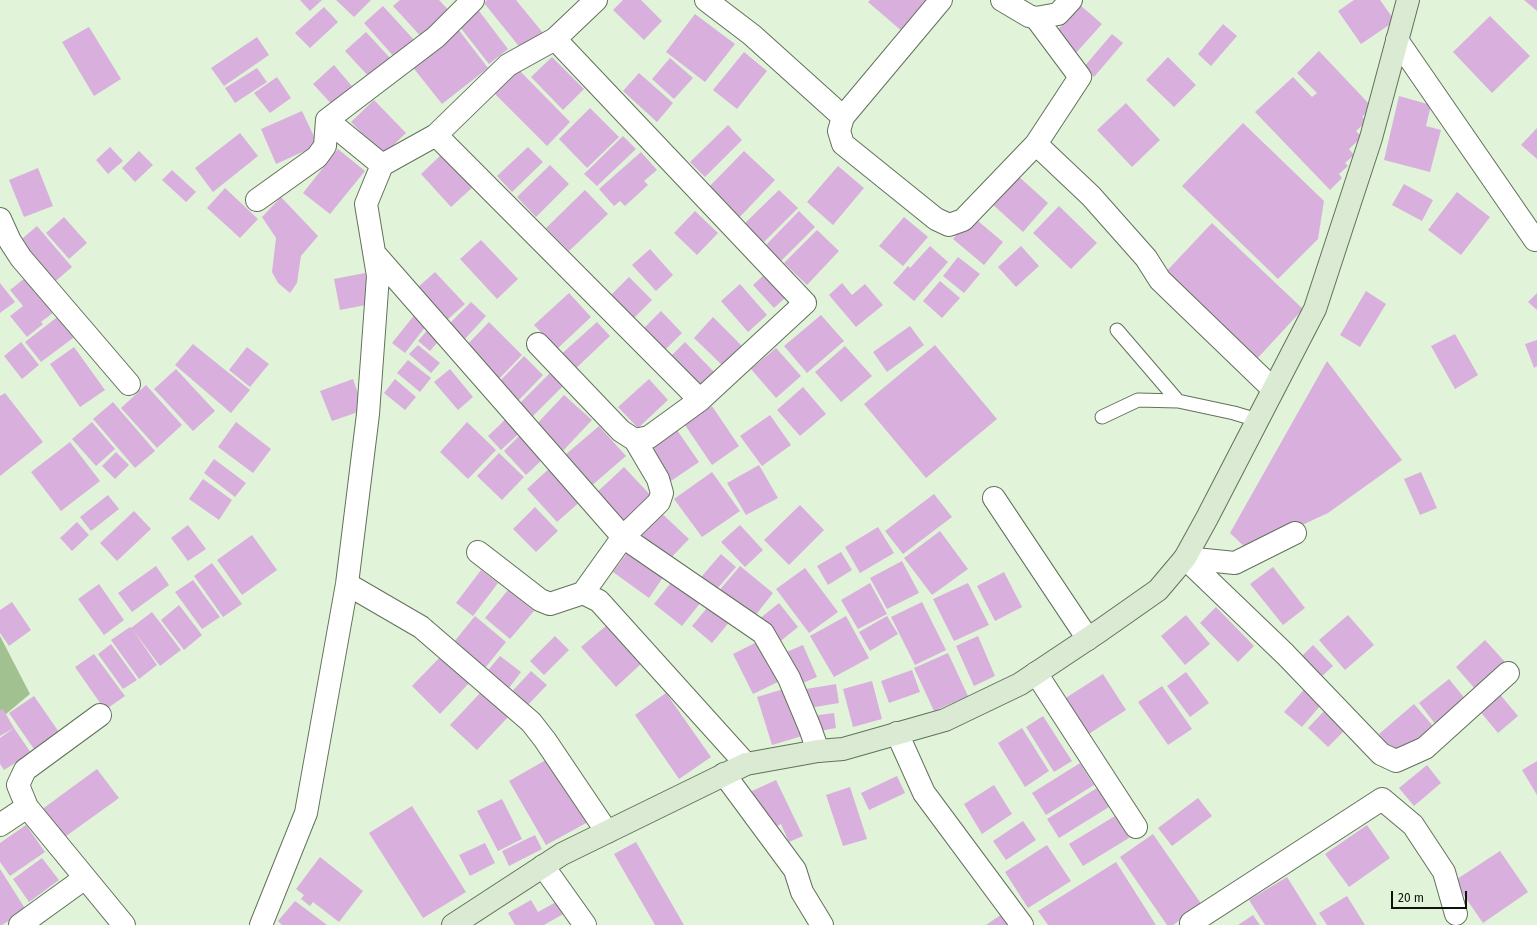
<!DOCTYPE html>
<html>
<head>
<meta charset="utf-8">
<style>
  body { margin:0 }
  #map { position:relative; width:1537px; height:925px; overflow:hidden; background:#e1f3d9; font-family:"Fira Sans",sans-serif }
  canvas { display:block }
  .scale { position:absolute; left:1391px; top:891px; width:76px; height:18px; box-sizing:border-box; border:2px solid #0e130b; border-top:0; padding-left:5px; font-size:12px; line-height:14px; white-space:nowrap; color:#0e130b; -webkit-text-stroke:3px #e1f3d9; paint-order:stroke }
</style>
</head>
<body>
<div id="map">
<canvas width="1537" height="925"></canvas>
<div class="scale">20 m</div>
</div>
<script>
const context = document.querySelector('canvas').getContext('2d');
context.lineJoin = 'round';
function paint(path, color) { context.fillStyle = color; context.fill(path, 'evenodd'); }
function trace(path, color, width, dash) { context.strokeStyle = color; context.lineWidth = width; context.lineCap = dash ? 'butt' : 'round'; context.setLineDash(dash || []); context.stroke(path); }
paint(new Path2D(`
  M0 636 30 694 0 719Z`), '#a1c290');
paint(new Path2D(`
  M300 0H322L310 11Z
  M336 0H371L354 17Z
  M400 0H439L453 15 425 41 393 6Z
  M487 0H516L543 33 522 50 484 3Z
  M623 0H641L662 21 644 40 613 10Z
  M870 0H926L928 2 903 32 868 2Z
  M1354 0H1380L1395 21 1361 44 1338 11Z
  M1524 0H1537V11Z
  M1080 5 1102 24 1075 54 1053 35Z
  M383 6 415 41 395 58 364 23Z
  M324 7 338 22 310 48 295 33Z
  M476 7 508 49 489 64 456 22Z
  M695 14 735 44 705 82 666 52Z
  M1490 16 1530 56 1492 93 1453 52Z
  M1223 24 1237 36 1211 66 1198 54Z
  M89 27 121 79 94 96 62 42Z
  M458 29 488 68 442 104 411 65Z
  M366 32 391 59 370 78 345 51Z
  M1112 34 1123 43 1094 77 1083 68Z
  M257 37 269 55 224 86 211 68Z
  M1319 51 1372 107 1362 117 1367 121 1356 131 1362 137 1349 149 1354 155 1345 163 1348 166 1339 174 1342 178 1330 190 1255 112 1293 77 1312 97 1317 93 1297 73Z
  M744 52 767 71 737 109 713 90Z
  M552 57 584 89 563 110 531 77Z
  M1168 57 1196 85 1174 107 1146 80Z
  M670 58 693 78 674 99 652 79Z
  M334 65 356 91 336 109 313 84Z
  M257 68 267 82 235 103 225 88Z
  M518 69 570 122 547 146 494 93Z
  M639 73 673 103 657 122 623 91Z
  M277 77 291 98 270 113 254 93Z
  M1399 96 1431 105 1426 126 1441 130 1430 172 1384 160Z
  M374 100 406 133 383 155 351 122Z
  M1126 103 1160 140 1132 167 1097 130Z
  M590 108 619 137 587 168 559 139Z
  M302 111 318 145 276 164 261 129Z
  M1243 123 1324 201 1318 239 1278 279 1182 186Z
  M728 125 742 140 705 177 690 162Z
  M1537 128V159L1521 145Z
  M240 133 258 156 213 192 195 168Z
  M623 136 636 149 597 186 584 174Z
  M110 147 123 161 108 174 96 160Z
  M528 147 543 162 512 192 497 176Z
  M338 149 365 171 330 214 303 193Z
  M139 151 153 165 135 182 122 168Z
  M744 151 775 180 736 221 705 191Z
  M641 152 657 170 644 181 648 185 625 206 620 201 614 206 599 189Z
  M443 153 474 186 451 207 421 174Z
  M550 165 569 184 536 217 517 197Z
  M838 166 864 188 833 225 807 202Z
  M38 168 53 206 24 217 9 180Z
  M172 170 196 192 186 202 162 180Z
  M1017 175 1048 203 1023 232 991 203Z
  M1404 184 1433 200 1422 221 1392 205Z
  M225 188 258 219 240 238 207 208Z
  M585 190 608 214 569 251 546 228Z
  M779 190 798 208 762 244 743 225Z
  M1457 192 1490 217 1461 255 1428 230Z
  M281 197 318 236 301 256 297 283 290 293 278 283 272 272 276 238 262 217Z
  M1059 206 1097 243 1071 269 1033 233Z
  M695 211 718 233 697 255 674 233Z
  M799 211 815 227 781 261 766 245Z
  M972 216 1003 242 984 265 953 239Z
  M64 217 87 243 69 259 46 233Z
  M904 217 928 237 903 266 879 246Z
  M1212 223 1303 309 1254 362 1162 276Z
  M37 226 72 267 51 285 16 244Z
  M817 230 839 251 807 285 784 263Z
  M481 240 518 279 497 299 460 259Z
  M930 246 948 262 914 301 893 283 908 266 910 268Z
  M1021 246 1039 266 1016 287 998 267Z
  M650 249 673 275 656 291 632 265Z
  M958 257 980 274 964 293 943 276Z
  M435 272 465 304 447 320 417 288Z
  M365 273 371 304 340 310 334 279Z
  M30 274 58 309 41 322 43 324 27 337 10 316 23 306 10 290Z
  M765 274 786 297 774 308 753 285Z
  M629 277 652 300 634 318 611 295Z
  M940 281 960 298 942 318 923 301Z
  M0 283 15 302 0 313Z
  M842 283 852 295 865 284 883 305 856 327 829 295Z
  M740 284 767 315 748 332 721 301Z
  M1366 291 1386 304 1360 347 1340 335Z
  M569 293 591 317 557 349 534 325Z
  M1537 293V310L1528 302Z
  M471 302 486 316 464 340 448 325Z
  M661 311 682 333 664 351 643 329Z
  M416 313 429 322 405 353 392 343Z
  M60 315 77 335 41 362 25 342Z
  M821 315 844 341 807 373 784 346Z
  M713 317 743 347 723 366 694 338Z
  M489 322 522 355 497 381 464 348Z
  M597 322 610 336 572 372 558 357Z
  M431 326 443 336 430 351 418 341Z
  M910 326 924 345 887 372 873 352Z
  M1455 334 1478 375 1455 389 1431 346Z
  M1537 340V366L1534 368 1525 344Z
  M21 342 39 365 22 379 4 356Z
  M685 342 714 372 698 388 669 358Z
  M193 344 250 390 231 413 175 365Z
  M418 345 440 363 431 373 409 354Z
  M935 345 997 419 926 478 864 404Z
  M845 346 872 376 841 402 815 372Z
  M74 347 105 390 80 407 50 364Z
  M247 347 269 364 250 387 229 370Z
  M776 348 801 376 776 398 751 369Z
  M524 356 543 375 518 401 498 383Z
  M408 360 431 378 420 392 397 373Z
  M1327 361 1402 460 1328 513 1248 550 1230 533Z
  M176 369 215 411 193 431 154 389Z
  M450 369 473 397 458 410 434 382Z
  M553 370 566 383 531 418 518 405Z
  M353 379 364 410 332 421 320 391Z
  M395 379 416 397 405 410 384 393Z
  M649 379 668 400 638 428 618 407Z
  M146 385 182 425 157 448 121 408Z
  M803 387 826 414 800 436 777 410Z
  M5 393 43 442 0 476V396Z
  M564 395 592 420 561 453 533 428Z
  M113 402 155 451 135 468 93 419Z
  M712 406 739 446 712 465 685 425Z
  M511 414 525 428 501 450 488 436Z
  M770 415 791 445 762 466 740 436Z
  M92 422 115 449 96 466 72 439Z
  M236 422 271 449 253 473 218 447Z
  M467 422 496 450 468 479 440 452Z
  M599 426 626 456 590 487 564 456Z
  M677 430 699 462 668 483 646 450Z
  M522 433 545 457 526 475 504 451Z
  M70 442 100 481 61 511 31 472Z
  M116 452 129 465 115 479 102 466Z
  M499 453 524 477 502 500 477 476Z
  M214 459 246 483 235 497 204 473Z
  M759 465 778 498 746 515 727 483Z
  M552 466 582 500 557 522 527 489Z
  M624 467 655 500 624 529 593 496Z
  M712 472 740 511 702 537 674 499Z
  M1421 472 1437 508 1420 515 1404 479Z
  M203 479 232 500 219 520 189 499Z
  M934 494 952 517 903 554 885 531Z
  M108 495 119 509 91 531 80 517Z
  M800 505 824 530 789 565 764 540Z
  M535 507 558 531 536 552 513 529Z
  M656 508 689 539 665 564 632 533Z
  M134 511 151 529 117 561 100 543Z
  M77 522 89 535 72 551 60 538Z
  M188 525 206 549 188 561 171 538Z
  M740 525 763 550 745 567 721 542Z
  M878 527 894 553 860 573 845 547Z
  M940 531 968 569 932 595 904 558Z
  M252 535 277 570 242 595 217 560Z
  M631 548 666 573 649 598 613 572Z
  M841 552 852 570 828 585 817 566Z
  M721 554 736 567 711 596 696 583Z
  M902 561 919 593 887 609 870 578Z
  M212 563 242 604 223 617 194 576Z
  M156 566 169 585 132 612 118 593Z
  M740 566 773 593 751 621 717 593Z
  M1273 567 1305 608 1283 625 1250 584Z
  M805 568 838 612 809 633 776 589Z
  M481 570 498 583 473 616 456 603Z
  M1004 572 1022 607 995 621 977 586Z
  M193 580 220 617 202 629 175 592Z
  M673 580 701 602 682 626 654 604Z
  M870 583 887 614 858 629 841 600Z
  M968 583 989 625 954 641 933 599Z
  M99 584 124 620 104 635 78 599Z
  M508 590 534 611 510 639 485 618Z
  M12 602 31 630 9 646 0 633V610Z
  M922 602 946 650 915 665 891 617Z
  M711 603 731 620 712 643 692 626Z
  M779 603 798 627 777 644 758 620Z
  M179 605 202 635 184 650 161 620Z
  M1216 607 1254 646 1238 662 1200 623Z
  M152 612 181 650 160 666 133 630 157 665 139 679 111 640 130 627 131 628Z
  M1186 615 1210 644 1185 665 1161 636Z
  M1348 615 1374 645 1345 670 1319 640Z
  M475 616 506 642 481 673 449 648Z
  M846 616 869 658 834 677 810 636Z
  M887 616 898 634 870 651 859 632Z
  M607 625 642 663 616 687 581 647Z
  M555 636 569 650 544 675 530 661Z
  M978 636 995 676 974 686 956 646Z
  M763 639 784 679 753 694 733 654Z
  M1485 640 1506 663 1476 690 1456 667Z
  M111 644 137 680 123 689 98 654Z
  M803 645 817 677 798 685 784 653Z
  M1313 645 1333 666 1320 678 1300 658Z
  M948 653 968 696 934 711 914 668Z
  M94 654 125 696 105 710 75 667Z
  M443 654 471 681 440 714 412 686Z
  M500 656 521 672 506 692 484 675Z
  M912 670 920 692 889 703 881 681Z
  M531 671 547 685 521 712 506 698Z
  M1186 672 1209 703 1190 717 1167 686Z
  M1103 674 1126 710 1084 737 1061 701Z
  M1449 679 1467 701 1436 725 1419 703Z
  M872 681 882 719 853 727 843 689Z
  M836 684 839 703 809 708 806 689Z
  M1309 684 1326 699 1302 727 1284 712Z
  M1162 686 1192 729 1168 745 1138 702Z
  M787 688 802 736 772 745 757 697Z
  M482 691 509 716 477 750 450 725Z
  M1498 692 1518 716 1498 733 1478 709Z
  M666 693 711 757 679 779 635 715Z
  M34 696 61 735 36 752 9 713Z
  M1414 704 1433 726 1398 757 1379 734Z
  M3 709 14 728 0 736V710Z
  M1326 709 1346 729 1328 747 1308 728Z
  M834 713 836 728 815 732 812 716Z
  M1043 716 1072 761 1054 772 1026 727Z
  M14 728 31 753 4 770 0 764V738Z
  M1022 728 1049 771 1025 787 998 743Z
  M551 757 588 822 546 845 509 781Z
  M1537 761V795L1522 770Z
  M1080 763 1094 785 1046 815 1032 793Z
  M1427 765 1441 783 1414 806 1399 788Z
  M97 769 119 798 62 839 41 810Z
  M897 776 905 793 869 810 861 793Z
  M776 780 803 836 789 842 781 824 769 830 752 791Z
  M994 785 1012 814 982 834 964 804Z
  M850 787 867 839 843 846 826 795Z
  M1097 788 1109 807 1059 838 1047 819Z
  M1198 798 1212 816 1172 846 1158 828Z
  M502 799 522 839 498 851 477 811Z
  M412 806 466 892 423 918 369 833Z
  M1115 816 1129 838 1083 866 1069 844Z
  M1023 821 1036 840 1006 860 993 841Z
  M26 825 45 852 10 876 0 862V843Z
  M1367 825 1390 858 1349 887 1325 854Z
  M1153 834 1202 905 1173 925H1167L1120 857Z
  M535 835 542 849 509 866 502 851Z
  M636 842 684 925H655L614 854Z
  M485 843 495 863 470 876 459 855Z
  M1047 845 1071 881 1028 908 1005 872Z
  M1500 851 1528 892 1483 923 1454 881Z
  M320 857 363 891 339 922 313 902 310 906 301 899 304 895 296 889Z
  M42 858 59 880 29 902 13 879Z
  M1116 862 1156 925H1048L1038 911Z
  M0 869 26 910 2 925H0Z
  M1287 877 1317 925H1265L1249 900Z
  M1347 896 1365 925H1327L1319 913Z
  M531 900 538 912 558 901 565 913 544 925H515L508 913Z
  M295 901 327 925H282L278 921Z
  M1002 914 1010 925H986Z
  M1253 915 1260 925H1238Z`), '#d9b0dd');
const lane = new Path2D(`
  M1117 330 1178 401
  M1102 417 1138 400 1178 401 1234 413 1257 420`);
const street = new Path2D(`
  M706 0 752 35 843 117
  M941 0 843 117 839 131 843 144 936 219 949 225 963 220 1036 144 1080 77 1036 18
  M1002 0 1029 16 1036 18 1058 14 1071 0
  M1397 40 1535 240 1537 238
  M327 120 382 165
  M436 135 700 400 805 303 555 39
  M1036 144 1091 196 1146 258 1160 280 1273 389
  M257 200 317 157 325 146 327 120 436 37 473 0
  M0 219 10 241 21 258 129 384
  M374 253 623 537 763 633 789 678 810 728 818 751
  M538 344 621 431 635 440 649 437 700 400
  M994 498 1088 639
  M478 552 540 600 550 604 583 593 599 601 746 764
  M1185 558 1285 654 1381 754 1396 761 1425 748 1508 673
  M1185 558 1235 563 1295 533
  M347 584 421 627 531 722 545 740 607 832
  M583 593 623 537 659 502 662 493 658 479 635 440
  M1036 673 1136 827
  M100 715 25 770 18 785 27 807 124 925
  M897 733 924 793 1022 925
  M724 774 795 870 802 892 822 925
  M0 825 27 807
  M543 866 585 925
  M20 925 85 878
  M261 925 306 813 347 584 368 414 378 276 366 204 382 165 436 135 508 65 555 39 596 0
  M1192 925 1191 923 1382 799 1413 825 1444 872 1456 914`);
const secondary = new Path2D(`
  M453 925 562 854 746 764 818 751 843 749 945 720 1020 684 1101 630 1158 590 1185 558 1207 518 1315 309 1371 138 1408 0`);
trace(lane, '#62725b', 15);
trace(street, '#62725b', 24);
trace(secondary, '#62725b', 24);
trace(lane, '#fff', 13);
trace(street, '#fff', 22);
trace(secondary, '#dbead3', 22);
</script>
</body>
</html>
